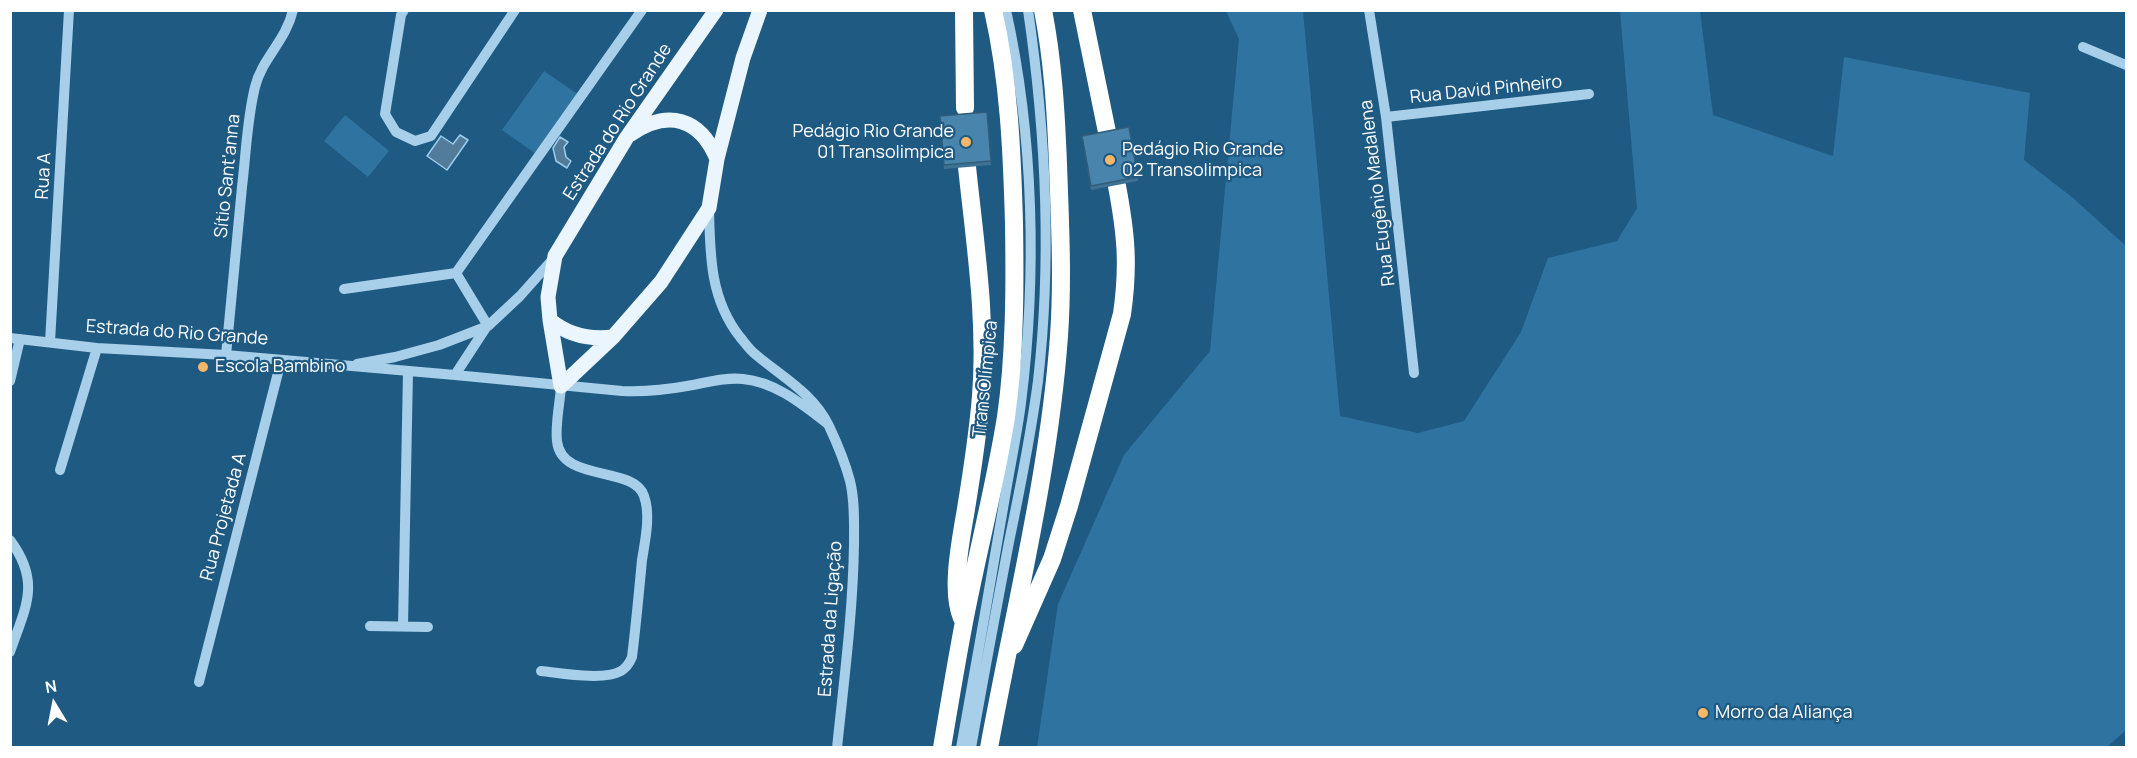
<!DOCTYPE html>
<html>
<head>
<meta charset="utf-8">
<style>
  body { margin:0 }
  #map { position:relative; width:2137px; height:758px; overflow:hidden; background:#1f5a83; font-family:Manrope,sans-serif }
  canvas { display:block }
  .frame { position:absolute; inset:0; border:12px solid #fff; pointer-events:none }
  .north { position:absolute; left:24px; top:674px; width:60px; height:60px; -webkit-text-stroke:4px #1f5a83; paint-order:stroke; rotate:350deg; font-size:16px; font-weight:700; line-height:24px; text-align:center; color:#fff }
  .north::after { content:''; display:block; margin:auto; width:21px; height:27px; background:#fff; clip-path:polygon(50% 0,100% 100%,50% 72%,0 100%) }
</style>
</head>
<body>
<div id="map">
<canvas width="2137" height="758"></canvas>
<div class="frame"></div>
<div class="north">N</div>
</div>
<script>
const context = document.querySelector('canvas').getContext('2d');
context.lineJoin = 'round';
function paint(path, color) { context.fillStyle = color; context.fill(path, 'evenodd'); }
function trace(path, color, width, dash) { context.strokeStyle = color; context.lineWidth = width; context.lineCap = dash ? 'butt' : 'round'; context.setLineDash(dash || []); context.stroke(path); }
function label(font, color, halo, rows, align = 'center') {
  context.font = font + ' Manrope,sans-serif'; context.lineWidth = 4.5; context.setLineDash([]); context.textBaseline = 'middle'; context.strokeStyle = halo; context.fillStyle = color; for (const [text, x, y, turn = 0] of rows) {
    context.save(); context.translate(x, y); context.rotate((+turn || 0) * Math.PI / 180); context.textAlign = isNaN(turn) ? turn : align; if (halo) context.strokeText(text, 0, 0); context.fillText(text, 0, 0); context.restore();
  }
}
paint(new Path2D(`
  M1226 11H1303L1340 416 1418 433 1464 421 1521 332 1548 258 1617 241 1637 208 1620 11H1700L1713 115 1833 156 1844 57 2030 93 2024 160 2073 198 2126 246V730L2106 748 1037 747 1058 604 1124 455 1210 351 1239 39Z
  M544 71 579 95 536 154 502 130Z
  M345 115 389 151 368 177 324 141Z`), '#2f73a0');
const water = new Path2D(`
  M460 135 468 140 447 170 427 156 441 136 453 144Z
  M560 137 568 142 564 147 566 157 571 161 567 168 556 161 553 148Z`);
paint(water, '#527c99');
trace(water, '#9acceb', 1.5);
trace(new Path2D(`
  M404 10 401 15 385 114 396 132 415 141 431 136 515 10
  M1369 10 1386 117 1414 373
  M2083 47 2126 65
  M1386 117 1589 94
  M709 208C710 255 710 299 740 337 745 343 749 349 755 354 782 377 813 393 829 426 837 443 845 462 850 481 855 501 854 524 854 544 853 612 844 680 837 748
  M456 273 488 326
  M344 289 456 273 642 10
  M10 338 97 348 226 355 455 375 622 391C644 392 665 390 687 386 705 383 724 377 743 379 776 382 803 405 828 424
  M50 342 69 10
  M226 355C231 299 237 243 242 187 246 154 247 119 255 87 262 58 286 41 293 10
  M357 364 395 357 439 345 488 326 520 296 553 259
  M455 375 487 326
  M10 381 20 339
  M60 470 97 348
  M10 540C42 583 25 608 10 652
  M370 626 428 627
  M403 626 408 372
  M541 671C561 673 603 681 621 671 626 668 630 662 632 657 636 625 639 592 642 560 645 541 651 515 644 496 634 465 561 483 557 441 555 425 560 403 561 386
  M199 682 281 361
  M961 748C976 664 991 581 1005 497 1010 466 1017 435 1021 403 1037 276 1034 136 1006 10
  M971 748C983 679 996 611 1009 542 1020 489 1031 435 1038 381 1052 258 1046 133 1028 10`), '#a7cfe9', 10);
trace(new Path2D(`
  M631 134C668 109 700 118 717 159
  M550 320C568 335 589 340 613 337
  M561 386 613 337 661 282 709 208 717 159 743 58 760 10
  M561 386 550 320 548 297 555 256 627 137 716 10`), '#eaf5fe', 15);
trace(new Path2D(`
  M964 10 965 108
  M1082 10 1107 132
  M962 618C950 591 961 539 966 509 972 472 978 434 981 396 987 320 975 243 967 167
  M1014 645 1052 559 1069 506 1122 314C1129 265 1126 234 1117 186
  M942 748C949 706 956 664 964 622 977 554 995 486 1006 417 1015 355 1015 285 1014 223 1012 152 1009 80 993 10
  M989 748C1014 611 1049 475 1059 336 1063 278 1060 222 1058 164 1056 113 1053 61 1043 10`), '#fff', 18);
paint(new Path2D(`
  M987 112 991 165 944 169 940 116Z
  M1082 136 1138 177V181L1091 190Z`), '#3e7294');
const building = new Path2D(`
  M987 112 991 161 944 165 940 116Z
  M1129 127 1138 177 1091 186 1082 136Z`);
paint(building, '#4884ac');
trace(building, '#325c78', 1.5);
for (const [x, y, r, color] of [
  [966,142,6,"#f7b767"],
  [1110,160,6,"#f7b767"],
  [203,367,6,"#f7b767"],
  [1703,713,6,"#f7b767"]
]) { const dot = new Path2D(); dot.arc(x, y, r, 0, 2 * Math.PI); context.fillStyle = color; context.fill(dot); trace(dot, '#1f5a83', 2); }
label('18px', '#fff', '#1f5a83', [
  ["Rua David Pinheiro",1486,90,-6],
  ["Estrada do Rio Grande",618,122,-57],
  ["Rua A",44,176,-87],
  ["Sítio Sant'anna",228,176,-84],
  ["Rua Eugênio Madalena",1378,193,-97],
  ["Estrada do Rio Grande",177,333,4],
  ["TransOlímpica",986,379,-84],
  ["Rua Projetada A",224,517,-75],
  ["Estrada da Ligação",831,619,-86]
]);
label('18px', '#fff', '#1f5a83', [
  ["Pedágio Rio Grande",954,132,"right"],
  ["01 Transolimpica",954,153,"right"],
  ["Pedágio Rio Grande",1122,150],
  ["02 Transolimpica",1122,171],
  ["Escola Bambino",215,367],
  ["Morro da Aliança",1715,713]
], 'left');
</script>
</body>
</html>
